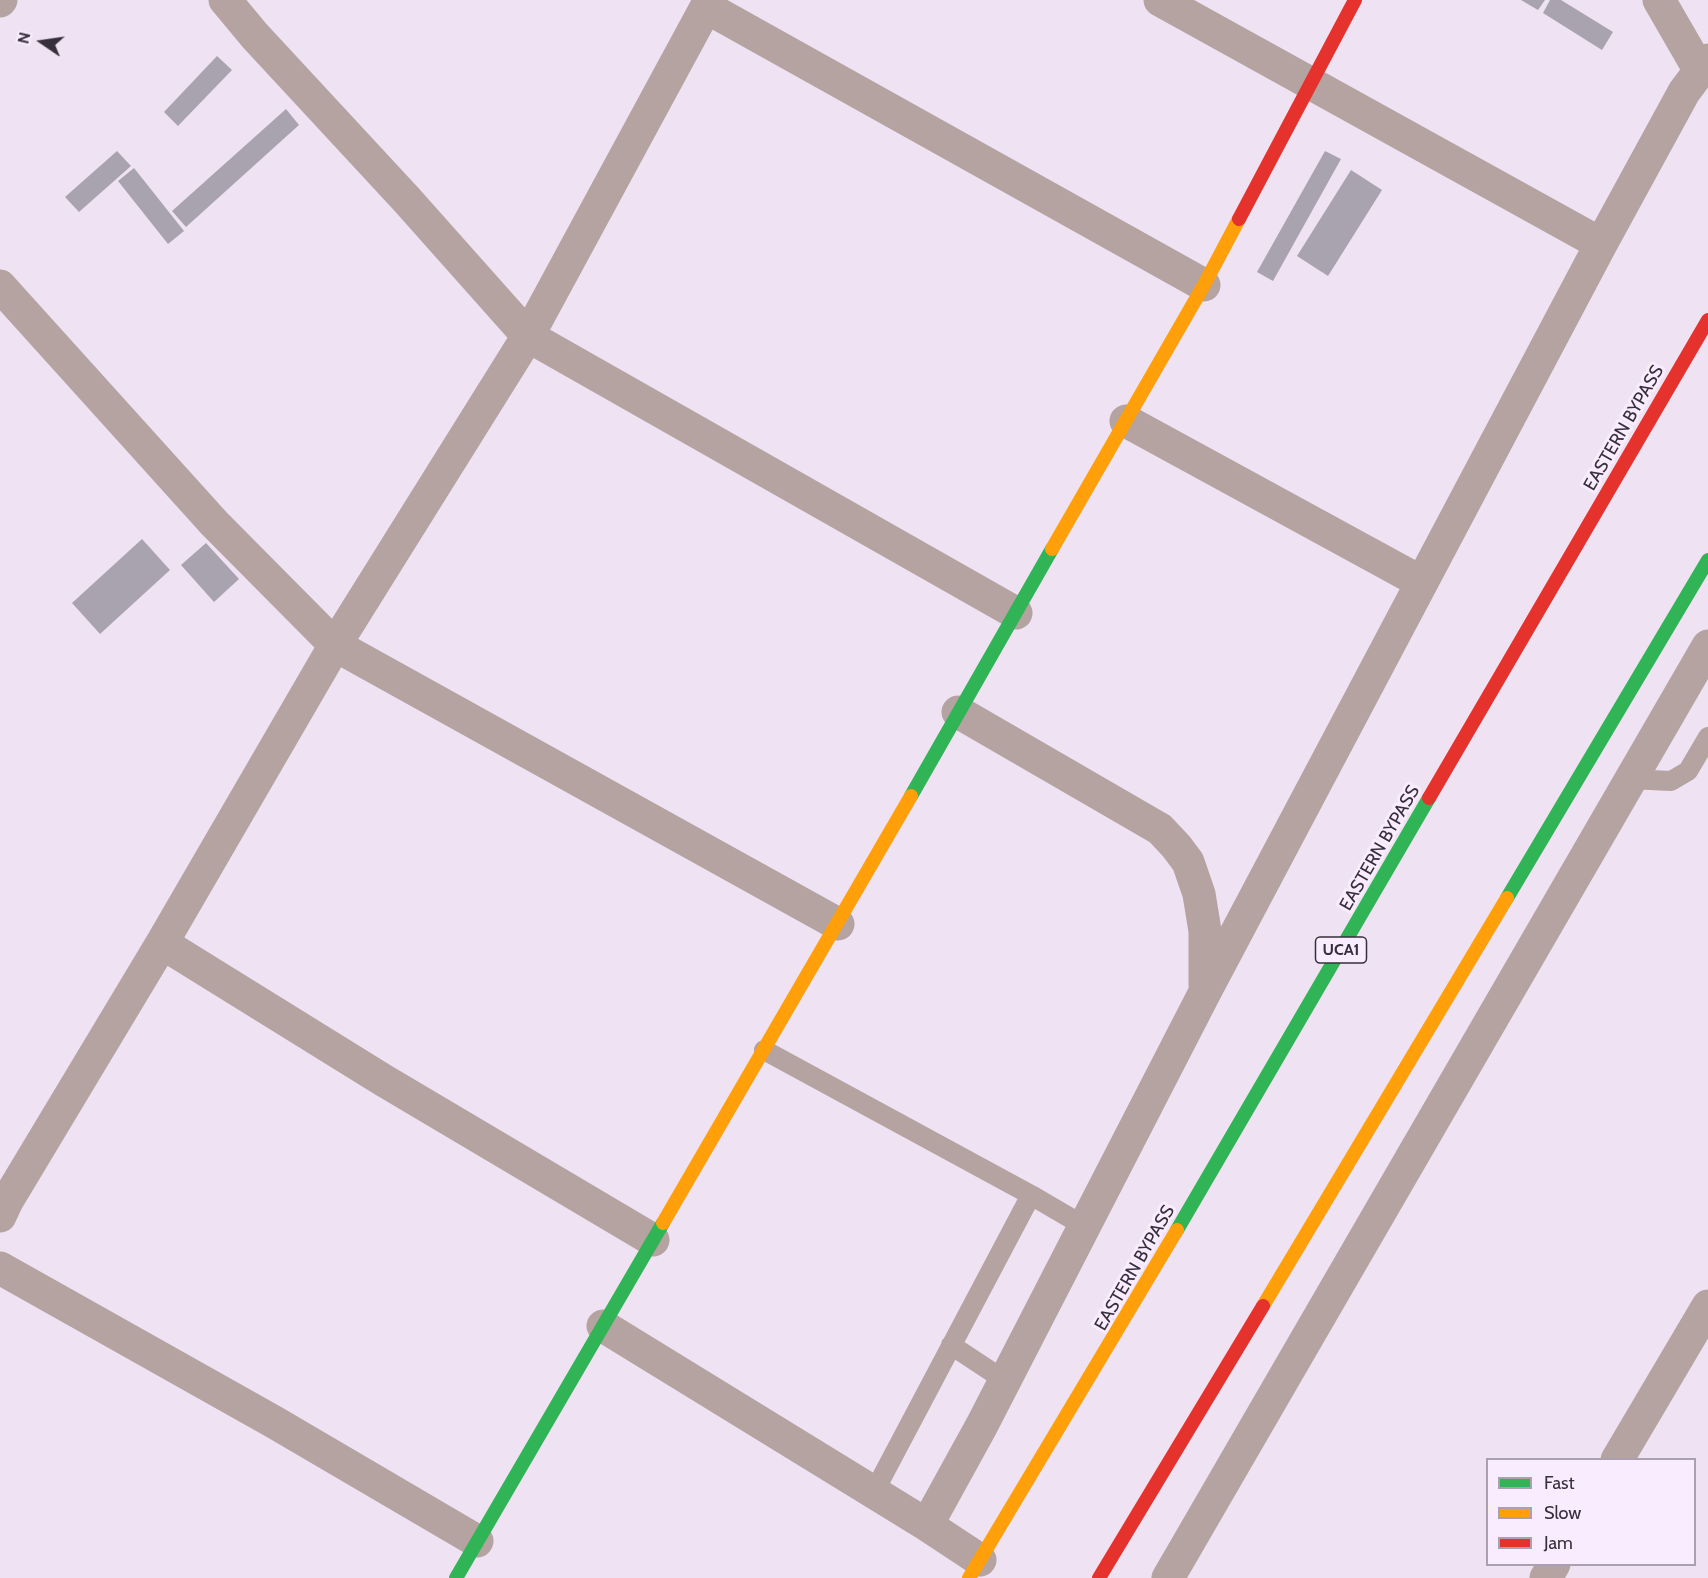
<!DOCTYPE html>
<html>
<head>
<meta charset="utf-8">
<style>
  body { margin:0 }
  #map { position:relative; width:1708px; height:1578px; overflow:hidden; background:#eee2f3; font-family:Cabin,sans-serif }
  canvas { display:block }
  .legend { position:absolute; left:1486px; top:1458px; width:210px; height:108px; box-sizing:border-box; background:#f9ecff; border:2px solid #aba0b1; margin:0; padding:8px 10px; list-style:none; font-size:18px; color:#372f3b }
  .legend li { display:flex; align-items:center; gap:12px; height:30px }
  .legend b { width:30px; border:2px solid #aba0b1 }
  .north { position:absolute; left:12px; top:12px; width:60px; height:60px; -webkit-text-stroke:4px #f9ecff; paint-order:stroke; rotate:283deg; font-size:16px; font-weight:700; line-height:24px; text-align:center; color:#372f3b }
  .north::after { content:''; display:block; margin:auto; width:21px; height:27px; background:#372f3b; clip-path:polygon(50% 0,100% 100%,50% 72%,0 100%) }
</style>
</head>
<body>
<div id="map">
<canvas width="1708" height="1578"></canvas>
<ul class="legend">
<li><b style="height:8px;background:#30b455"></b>Fast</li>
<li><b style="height:8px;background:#ff9f0a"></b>Slow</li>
<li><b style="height:8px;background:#e5322d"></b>Jam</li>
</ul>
<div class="north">N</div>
</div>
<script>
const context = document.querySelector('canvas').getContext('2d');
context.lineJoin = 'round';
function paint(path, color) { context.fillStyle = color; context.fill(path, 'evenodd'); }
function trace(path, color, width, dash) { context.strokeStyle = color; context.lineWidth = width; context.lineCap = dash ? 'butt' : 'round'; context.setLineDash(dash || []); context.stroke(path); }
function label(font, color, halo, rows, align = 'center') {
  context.font = font + ' Cabin,sans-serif'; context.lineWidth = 6; context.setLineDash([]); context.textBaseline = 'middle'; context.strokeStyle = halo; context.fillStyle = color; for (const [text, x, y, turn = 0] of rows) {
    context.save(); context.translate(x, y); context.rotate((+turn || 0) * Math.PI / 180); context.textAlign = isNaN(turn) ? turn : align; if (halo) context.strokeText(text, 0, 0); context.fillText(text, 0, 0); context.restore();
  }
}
paint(new Path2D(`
  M1521 0H1545L1538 10Z
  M1550 0H1561L1613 32 1602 50 1543 13Z
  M217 56 232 70 178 126 164 112Z
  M286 109 299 125 186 227 172 211Z
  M117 151 131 166 79 212 65 197Z
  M1325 151 1341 159 1273 281 1257 272Z
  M134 168 184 231 168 244 118 181Z
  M1351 170 1382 190 1328 276 1297 256Z
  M142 539 170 570 100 634 72 603Z
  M206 543 239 579 214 602 181 565Z`), '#a9a3b0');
trace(new Path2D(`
  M1630 779 1671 781 1688 771 1708 737
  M764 1050 1031 1195
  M951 1345 1004 1380
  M874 1492 1031 1195 1084 1226`), '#b4a3a0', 20);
trace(new Path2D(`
  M225 0 255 36 407 200 528 336 1016 613
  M1160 0 1601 244
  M1659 0 1700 71
  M0 1 1 0
  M706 7 1204 285
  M0 286 214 523 335 645 838 924
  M1126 421 1421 582
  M958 712 1160 829 1176 846 1188 862 1199 894 1205 931V986
  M162 943 383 1080 653 1240
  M0 1216 7 1201 162 943 335 645 528 336 710 0
  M0 1268 274 1422 477 1541
  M603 1326 927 1525 980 1560
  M1617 1460 1708 1306
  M927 1525 982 1425 1205 992 1601 244 1684 92 1708 60
  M1168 1578 1708 646
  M1546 1578 1554 1564`), '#b4a3a0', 33);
trace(new Path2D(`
  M911 796 1052 549
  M1507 898 1708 560
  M1177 1230 1429 798
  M456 1578 663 1223`), '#30b455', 14);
trace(new Path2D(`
  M1052 549 1204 285 1239 219
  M663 1223 911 796
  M1263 1306 1507 898
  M969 1578 1177 1230`), '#ff9f0a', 14);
trace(new Path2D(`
  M1239 219 1355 0
  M1429 798 1708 320
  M1099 1578 1263 1306`), '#e5322d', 14);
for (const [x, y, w] of [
  [1341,950,51]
]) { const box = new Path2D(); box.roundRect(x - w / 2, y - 13, w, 26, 4.5); context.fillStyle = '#f9ecff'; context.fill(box); trace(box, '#372f3b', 1.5); }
label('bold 16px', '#372f3b', null, [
  ["UCA1",1341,950]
]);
label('18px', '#372f3b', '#f9ecff', [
  ["EASTERN BYPASS",1624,428,-60],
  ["EASTERN BYPASS",1380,848,-60],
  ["EASTERN BYPASS",1135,1268,-60]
]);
</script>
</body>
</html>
